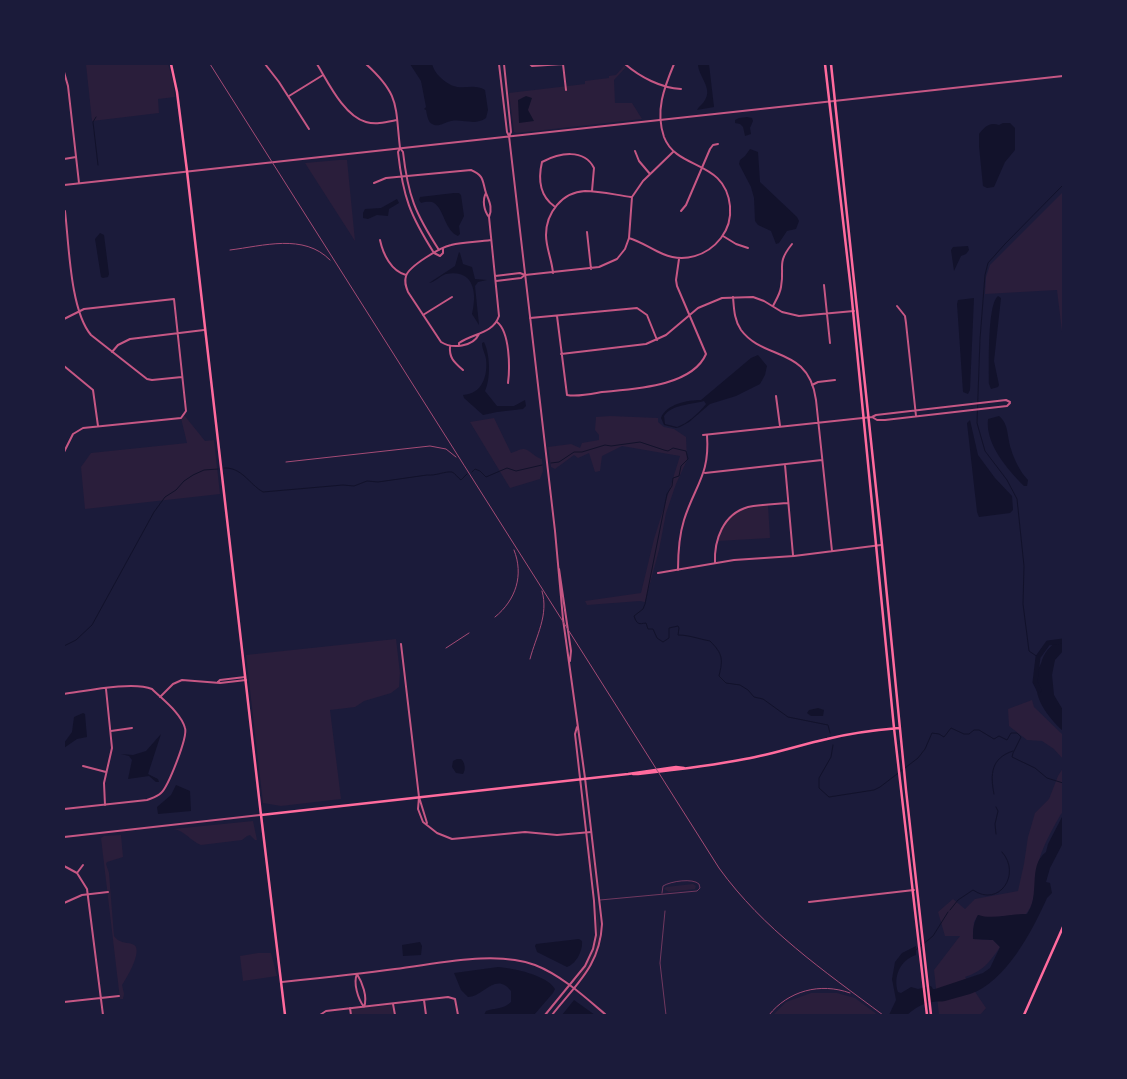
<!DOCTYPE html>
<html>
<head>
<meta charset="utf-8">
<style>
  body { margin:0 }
  #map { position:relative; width:1127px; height:1079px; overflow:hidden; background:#1b1b3a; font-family:"Space Grotesk",sans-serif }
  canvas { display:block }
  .frame { position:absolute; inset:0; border:65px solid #1b1b3a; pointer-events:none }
</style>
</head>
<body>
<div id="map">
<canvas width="1127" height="1079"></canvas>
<div class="frame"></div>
</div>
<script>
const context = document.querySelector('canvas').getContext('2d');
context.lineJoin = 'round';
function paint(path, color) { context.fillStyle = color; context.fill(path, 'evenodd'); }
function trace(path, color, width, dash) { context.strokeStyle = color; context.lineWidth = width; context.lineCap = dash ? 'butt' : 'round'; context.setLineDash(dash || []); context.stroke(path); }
paint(new Path2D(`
  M86 64H168L173 81 175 97 158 99 159 113 92 121Z
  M624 66 626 67 614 80 615 103H632L642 119 517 133 514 132 509 93 585 84V81L609 78V76L616 75Z
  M339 160H347L355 241 305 163Z
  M1063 192V340L1057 290 985 294 986 277 990 265Z
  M184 415 205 441 214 440 220 494 85 509 81 467 91 453 187 443 181 418Z
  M610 416 658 418V422L664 427 674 429 686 437 687 460 676 484 666 513 659 550 645 602 640 601 587 605 585 601 641 593 654 539 680 456 622 446 602 456 600 471 595 472 589 453 578 458 574 455 555 469 551 467 548 447 571 444 580 448 582 443 599 440V435L595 430 596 417Z
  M494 418 511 453C515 452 519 449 523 449 529 448 535 458 542 459L543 471 540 479 510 488 470 422Z
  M768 505 770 538 717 541C723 513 743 508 768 505Z
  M396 639 400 673 399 687 391 693 364 701 355 707 330 710 341 799 281 806 263 803 246 655Z
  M1032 700 1034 707 1063 735V759L1054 749 1042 741 1027 740 1009 726 1008 709Z
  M1063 768V812L1061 814C1053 828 1045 842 1040 857 1034 875 1039 899 1026 914L987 918 978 915 974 922 973 939 993 940 1000 947C989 963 983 971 965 977L986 1008 980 1015H939L934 970 960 936H945L938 912 953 899 965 909 975 899 1018 891 1024 864 1028 837 1035 813 1049 799 1058 776Z
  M253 821 257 840H255L250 835 247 836 242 840 201 845C190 841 186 831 173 829Z
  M121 835 123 857 107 862 106 864 109 873 114 936C119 943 125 942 132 944 145 947 127 978 122 985L124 994 123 999H120L101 838 104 836Z
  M589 837 597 895 589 852Z
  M693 884 696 886 695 889 669 892 664 889 666 887Z
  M597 907C601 932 602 950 585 971 582 976 579 980 575 983 584 968 595 954 597 935 598 926 595 916 597 907Z
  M258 953H271L277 976 243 981 240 956Z
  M811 993H837L855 998 878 1015H773L786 1002Z
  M392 1005 393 1015H352L351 1009Z`), '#2a1e3b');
paint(new Path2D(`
  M410 64H432C434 70 436 73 440 77 459 96 470 81 485 90L488 110 486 118C475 126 464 119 451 121 445 122 438 128 432 124 428 122 427 115 426 110L424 109 426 107 421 81Z
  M698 64H709L714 107 697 110C699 106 703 104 705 100 713 88 698 76 698 64Z
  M526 96 532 98 528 110 534 121 519 123 518 100Z
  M747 117 752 118 753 121 750 128 751 134 745 136 743 127 740 124 735 123V120L739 118Z
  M1003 123H1010L1015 128V150L1005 162 994 187 987 188 983 186 979 146V134C985 127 989 122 999 125Z
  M750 149 758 152 760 182 797 217 799 221 796 229 787 231 779 243 776 244 771 231 758 225 755 221 754 198 751 187 739 164 740 160 745 156Z
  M454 193H459L461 195 464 216 459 226 460 234 458 236C445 231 444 209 434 203 430 201 425 202 421 203L419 200 420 197Z
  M397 199 399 203 389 209 388 216 377 215 368 219 363 218V213L365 209 381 208Z
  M100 233 104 235 109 274 108 277 103 278 101 277 95 239Z
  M968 246 969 250 966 254 961 256 954 271 951 250 953 247Z
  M459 252 460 253 463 264 472 267 475 279 487 280 478 282 475 286 479 325 472 314C477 294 475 269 446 274 440 276 435 282 429 283L455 266Z
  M998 296 1001 298 994 361 999 385 998 387 991 389 989 384C989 369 987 304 998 296Z
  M974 298 970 390 968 394 963 392 957 304 958 300Z
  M484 342C490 354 491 378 485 391L497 406H514L525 400 526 406 523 409 497 412 483 415 464 398 463 395C482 394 488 376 486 359 485 353 482 349 482 343Z
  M758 355 767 366 765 375 760 384 736 396 710 404 689 422 680 427 676 428 664 425 661 418C666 404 688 400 701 400L751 358ZM704 401 706 404C698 414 688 423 677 427L665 424 664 416C672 404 691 405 704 401Z
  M999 416C1009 424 1007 437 1011 449 1014 459 1020 472 1028 480L1027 486H1024C1008 470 985 444 988 419Z
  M970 420 978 455 995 478 1012 496 1013 510 1010 513 979 517 977 512 967 423Z
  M1063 639V651L1055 660 1052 675 1054 695 1063 710V731C1047 716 1032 697 1037 674 1038 668 1041 665 1042 660 1046 649 1053 643 1063 639Z
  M818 708 824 710 823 716H811L807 713 809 710Z
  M83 713 85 714 87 737 77 739 64 748V743L72 732 74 717Z
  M161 734 148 774 158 779 159 782H156L149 776 128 779 132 760 129 756 121 754 133 755 146 751Z
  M457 759H461C465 762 466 770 463 774L456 773 452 767 453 761Z
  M176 785 190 791 191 811 158 814 157 807 171 795Z
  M1063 815V843L1050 868 1046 882 1050 883 1052 893 1047 898C1033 930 1005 983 970 994 962 996 953 999 945 1001 941 1002 937 1001 933 1002 923 1003 915 1008 907 1015H889L896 1000 892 979 895 962 902 953 916 946V955C900 960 893 977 898 992L901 993 911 987 918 989 931 986 933 989H935L983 973 990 968 1000 947 993 940 973 939C973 929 973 924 978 915 993 920 1011 913 1027 914 1041 895 1027 866 1046 852L1048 844Z
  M579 939 582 941C583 951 576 964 567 967L537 952 535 946 536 944Z
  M420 942 422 946 421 955 403 956 402 945Z
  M498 967C513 968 547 975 555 989L553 993 534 1015H484L486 1011C495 1008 504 1009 511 1002V991C496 971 483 997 468 997L461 990 454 973Z
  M574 1000 595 1015H562Z`), '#12122b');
trace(new Path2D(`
  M96 117 93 122 98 165
  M551 463 559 462 574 452H582L605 445 611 446 640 442 664 450 668 451 673 448 686 451 688 459 681 466 679 476 673 478 672 486 667 494 645 604 643 609 634 616C637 625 639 624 646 623L648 629H653L657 638 663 642 669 638V628L678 626 679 628 678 635C689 635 699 639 710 641 723 654 723 659 719 676L726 683 740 685 748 690 754 697 763 699 788 717 828 725 830 733
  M224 468C242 467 249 484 263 492L343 485 354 486 367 481 378 482 427 475C436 476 445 471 452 472 455 473 458 478 461 480L467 474
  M472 472 475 469 480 471 486 477 507 468 516 471 542 465
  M64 646 76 640 92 625 154 512 165 497 176 490 184 481 193 475 204 470 218 469
  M1038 657 1029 651 1023 604 1024 566 1017 499 1007 480 985 451 977 423 980 339 985 275 988 263 1004 245 1063 185
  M833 745 831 757 819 778V788L829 797 874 790 880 787 918 758 925 749 932 733 939 734 944 737 951 728 964 734H969L974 730H979L994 739 999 736 1007 740 1011 733H1017L1021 737 1013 753 1012 757 1035 768 1047 778 1063 783
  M994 794C990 774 991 758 1013 751
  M996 807 998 811 995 824 996 834
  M950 910 958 900 973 890C999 908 1022 874 1002 852
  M916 950 933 936 948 912`), '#12122b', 1);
trace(new Path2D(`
  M1039 690 1035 682 1038 657 1048 643 1063 641`), '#12122b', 5);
trace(new Path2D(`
  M600 900 697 891 700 888 699 884C693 878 671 881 663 886L662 893
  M665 911 660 963 666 1015`), '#c65784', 0.5);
trace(new Path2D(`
  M265 64 279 82 309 129
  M317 64C328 82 344 116 366 122 376 125 387 122 397 120
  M366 64C400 95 395 105 400 148L403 152C408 196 415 213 439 250
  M530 64 532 66 563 64 566 90
  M625 64C640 77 661 88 681 89
  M64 72 68 86 79 183
  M289 96 323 75
  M400 148 398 152C403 197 410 215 434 253
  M635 151 639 161 650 174
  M64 159 76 157
  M374 183 386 178 471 170C485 176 482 181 486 193 489 201 493 208 489 217
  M554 206C539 195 538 179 542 162 559 153 584 148 594 168L592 191
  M64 211H65C69 244 70 310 91 335L147 379 152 380 182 377
  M681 211 686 205 710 149 713 145 718 144
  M587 232 591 269
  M723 236 736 244 748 248
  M629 238C642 242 651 249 663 254 684 263 707 256 721 238 728 229 731 217 730 206 725 159 677 171 664 137 655 111 664 88 674 64
  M380 240C383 254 391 271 406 275
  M434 253 440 256 443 253V249
  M553 273C552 260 546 248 546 235 546 213 562 192 585 191 600 191 616 195 631 197
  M495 276 520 273 525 275
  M496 281 521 278 525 275 599 267 617 259 625 249 629 238 632 197 643 181 673 152
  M824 285 830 343
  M733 297C734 308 734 320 741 330 764 361 809 346 816 400L832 551
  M773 306C776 300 780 294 781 287 785 266 776 264 792 244
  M897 306 905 316 906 323 916 416
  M423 315 452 297
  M557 316 567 395C578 397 591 394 602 392 632 389 692 387 706 354L677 286 676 280 679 259
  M530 318 637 308 647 315 657 340
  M64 319 84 309 174 299 186 411 181 418 83 428 73 434 64 452
  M497 322C510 332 510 368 508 383
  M479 334C473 347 452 349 441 342L408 292C406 287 404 282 406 276 409 266 441 247 451 245 464 242 478 242 491 240
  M459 345V343C473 333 493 334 499 316L489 217C484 211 482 200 486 193
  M450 346C449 358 454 362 463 370
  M112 352 118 345 130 339 204 330
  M561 354 646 344 666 335 698 308 722 298 753 297 764 301 782 312 799 316 854 311
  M64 366 93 390 98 426
  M812 385 818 382 835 380
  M776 396 780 426
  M872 417 877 420H885L1007 406 1010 403
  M703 435 872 417 876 415 1006 400 1010 402
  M785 465 793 555
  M705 473 822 460
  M715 563C714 540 723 514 748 507 761 504 775 504 788 503
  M678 570C678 553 679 536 684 520 695 485 710 475 707 435
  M658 573 734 560 794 556 881 545
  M401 644 419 797 427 823
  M218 682 220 680 245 677
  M64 694C86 691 133 681 152 689 163 700 181 713 185 728 188 737 168 787 161 793 157 797 152 798 147 800L64 809
  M160 697 173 684 182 680 220 683 246 680
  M111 731 132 728
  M83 766 106 772
  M419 797 418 809 423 822 437 833 452 839 525 832 557 835 591 832
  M105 805 104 783 112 748 106 689
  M64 866 77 873 87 889 103 1015
  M77 873 83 865
  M809 902 914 890
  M64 903 82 895 108 892
  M357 974C362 982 368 997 364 1007
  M357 974C353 983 358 999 364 1007
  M282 982C320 978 358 974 395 969 437 964 495 950 535 965 561 975 585 997 606 1015
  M424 1000 426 1015
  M64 1002 119 996
  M393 1004 395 1015
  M350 1008 351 1015
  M64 1013V1015
  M320 1015 326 1011 448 997 455 999 458 1015`), '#c65784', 2);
trace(new Path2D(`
  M499 64 507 132 509 136 555 531 563 619 585 778 602 924C600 966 576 984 552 1015
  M504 64 511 132 509 136
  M64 185 1063 76
  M559 569 571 651 570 661
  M64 837 260 815
  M545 1015 585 966 593 949 596 935 594 901 575 734 577 727`), '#c65784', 2);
trace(new Path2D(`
  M261 815 285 1015
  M1024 1015 1063 927`), '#ff6b9d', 2.5);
trace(new Path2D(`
  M171 64 177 92 187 171 261 815 628 774 676 767 684 768
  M825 64 851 290 894 728 927 1015
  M831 64 882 545 906 790 931 1015
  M633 774H638C674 770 710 766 745 759 773 754 800 745 827 739 851 733 875 730 899 728`), '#ff6b9d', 2.5);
trace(new Path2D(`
  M210 64 719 868C763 929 824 971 883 1015
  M230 250C263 246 304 233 330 260
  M286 462 430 446 446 449 456 457
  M495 617C516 600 524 575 514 550
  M446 648 469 633
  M530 659C536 636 549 615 542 591
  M769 1015C788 991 820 982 850 993`), '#a44b75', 1);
</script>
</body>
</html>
